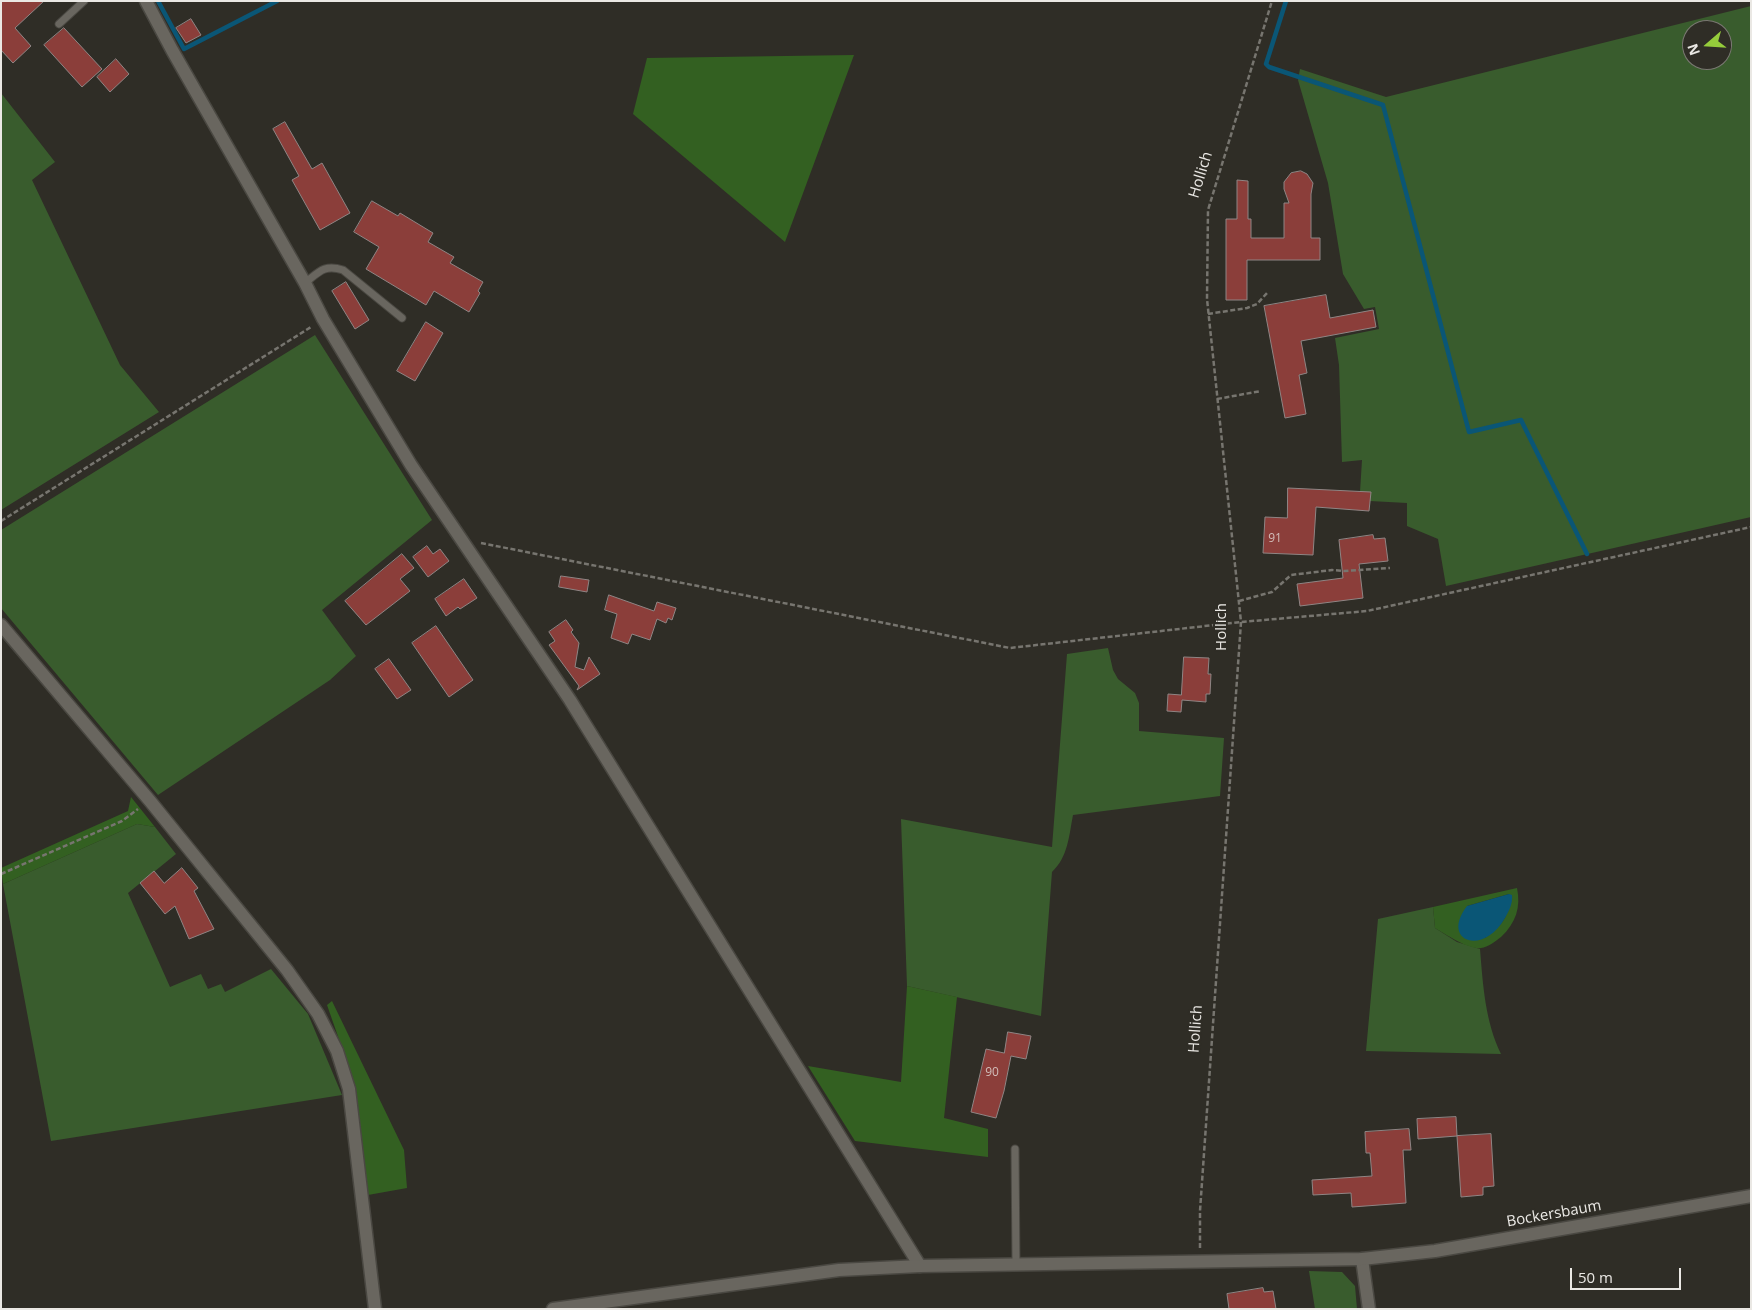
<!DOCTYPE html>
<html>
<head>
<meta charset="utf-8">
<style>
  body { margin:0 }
  #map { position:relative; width:1752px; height:1310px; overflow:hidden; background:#2f2d26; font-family:"Open Sans",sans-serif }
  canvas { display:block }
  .frame { position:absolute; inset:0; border:2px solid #eae8e4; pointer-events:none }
  .north { position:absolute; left:1682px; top:20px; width:50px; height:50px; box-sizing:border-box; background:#2f2d26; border:1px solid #7a7872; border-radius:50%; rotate:251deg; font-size:14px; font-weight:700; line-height:20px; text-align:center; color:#eae8e4 }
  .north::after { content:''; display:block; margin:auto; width:18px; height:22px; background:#95cc3b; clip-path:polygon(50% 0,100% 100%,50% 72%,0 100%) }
  .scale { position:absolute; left:1570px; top:1268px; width:111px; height:22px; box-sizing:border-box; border:2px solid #eae8e4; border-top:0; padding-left:6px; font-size:15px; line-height:18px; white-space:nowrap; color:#eae8e4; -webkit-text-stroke:4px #2f2d26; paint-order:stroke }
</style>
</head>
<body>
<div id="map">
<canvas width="1752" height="1310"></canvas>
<div class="frame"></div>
<div class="north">N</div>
<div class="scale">50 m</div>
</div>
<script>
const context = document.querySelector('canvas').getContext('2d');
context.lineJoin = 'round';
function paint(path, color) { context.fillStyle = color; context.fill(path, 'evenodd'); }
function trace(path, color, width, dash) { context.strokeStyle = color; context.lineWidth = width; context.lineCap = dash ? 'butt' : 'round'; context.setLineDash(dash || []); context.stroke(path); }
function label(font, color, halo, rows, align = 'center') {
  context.font = font + ' "Open Sans",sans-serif'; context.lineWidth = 4; context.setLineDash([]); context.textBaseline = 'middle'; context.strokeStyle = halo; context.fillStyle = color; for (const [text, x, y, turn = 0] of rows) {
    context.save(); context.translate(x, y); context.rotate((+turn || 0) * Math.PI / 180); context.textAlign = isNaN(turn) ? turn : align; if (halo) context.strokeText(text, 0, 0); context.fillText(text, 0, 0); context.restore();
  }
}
paint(new Path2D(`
  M1751 6V517L1446 586 1438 539 1407 526V503L1370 501 1360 492 1362 460 1342 462 1339 365 1335 338 1379 329 1375 307 1364 309 1343 274 1328 183 1298 80 1300 69 1386 97ZM1692 30H1722V60H1692Z
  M1 93 55 162 32 180 120 365 159 412 1 510Z
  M315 335 432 520 322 610 356 656 330 680 158 795 1 608V530Z
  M1108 648 1113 670 1118 679 1135 693 1139 703V731L1224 738 1220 796 1073 815C1069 836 1068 857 1052 872L1041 1016 907 986 901 819 1052 847 1067 654Z
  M137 824 155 827 176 854 128 893 170 987 201 974 208 989 221 984 225 992 271 969 308 1014 342 1095 51 1141 3 884Z
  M1433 907 1435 928 1457 942 1480 949C1483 985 1485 1021 1501 1054L1366 1051 1378 919Z
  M1309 1271 1342 1272 1355 1286 1357 1309H1315Z`), '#395c2d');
paint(new Path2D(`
  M854 55 785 242 633 114 647 58Z
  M131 797 155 827 137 824 3 884 1 868 128 811Z
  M1517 888C1521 907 1516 923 1501 937 1496 941 1488 947 1481 948 1469 950 1445 934 1435 928L1433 907ZM1509 894C1510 917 1502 925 1485 938L1467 906Z
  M907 986 957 997 944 1118 988 1129V1157L855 1141 808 1066 901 1082Z
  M332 1001 404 1150 407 1188 368 1195 355 1085 327 1005Z`), '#336021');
paint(new Path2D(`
  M1509 894 1512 895C1513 903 1509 911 1505 918 1483 957 1440 941 1467 906Z`), '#0a5676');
trace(new Path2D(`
  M158 1 184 49 277 1
  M1286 1 1266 64 1269 67 1383 105 1469 432 1521 420 1587 554`), '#0a5676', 4.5);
const building = new Path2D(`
  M1 1H44L15 28 31 46 13 63 1 50Z
  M191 19 201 35 186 43 176 28Z
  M64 28 102 69 82 87 44 45Z
  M116 59 129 74 110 92 97 77Z
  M285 122 312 169 322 163 350 213 320 230 292 180 299 176 273 129Z
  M1301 171 1307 174 1313 183 1311 194V238H1320V260H1247V300H1226V219H1237V180L1248 181V219H1251V238H1284V203H1289L1284 189V182L1291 173Z
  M372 201 398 216 400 213 433 233 428 242 454 257 450 263 483 282 478 291 480 293 469 312 434 291 426 305 366 269 379 247 354 232Z
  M346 282 369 320 355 329 332 291Z
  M1326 295 1330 318 1373 310 1376 327 1301 341 1307 373 1299 375 1306 414 1285 418 1264 306Z
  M426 322 443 333 415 381 397 371Z
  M1288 488 1371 492 1369 511 1316 507 1313 555 1263 553 1265 517 1287 518Z
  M1373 535 1374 539 1385 538 1388 561 1359 564 1363 598 1300 606 1297 584 1343 578 1339 540Z
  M427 546 433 554 440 549 449 561 428 577 413 557Z
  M402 554 414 568 400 579 410 591 366 625 345 601Z
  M561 576 589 580 587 592 559 587Z
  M464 579 477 598 460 609 458 607 446 616 435 599Z
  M609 595 654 611 657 602 676 608 672 620 668 618 666 623 657 619 650 640 632 634 628 644 611 638 617 614 605 610Z
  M566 620 573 630 571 632 579 643 575 667 584 670 589 657 600 674 577 690 579 686 549 645 555 641 549 632Z
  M436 626 473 680 449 697 412 643Z
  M1184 657 1209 658 1208 674H1211L1210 694H1206V702L1182 700 1181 712 1167 711 1168 694 1181 695Z
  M389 659 411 690 397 699 375 669Z
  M182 868 198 888 194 891 214 929 189 939 175 906 165 914 140 883 154 871 164 883Z
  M1008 1032 1031 1036 1026 1059 1011 1056 1004 1091 996 1118 971 1112 986 1049 1004 1053Z
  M1456 1117 1457 1136 1418 1139 1417 1119Z
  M1409 1129 1411 1150H1403L1406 1203 1352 1207 1351 1193 1313 1195 1312 1180 1372 1176 1370 1153H1366L1365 1132Z
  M1491 1134 1494 1186 1483 1187V1195L1461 1197 1457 1136Z
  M1263 1288 1264 1292 1273 1291 1276 1309H1229L1227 1294Z`);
paint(building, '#8b3e3a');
trace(building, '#8f8584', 1);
const service = new Path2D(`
  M59 24 84 1
  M305 283C319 272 324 264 343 270L402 318
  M1015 1149 1016 1265`);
const minor = new Path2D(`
  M146 1 172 50 305 283 323 319 411 465 570 700 920 1266
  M1 625 150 801 287 970 318 1014 337 1051 349 1089 375 1309
  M1362 1259 1369 1309`);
const tertiary = new Path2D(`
  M553 1309 839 1270 920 1266 1362 1259 1435 1251 1751 1196`);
trace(service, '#4a4842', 9);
trace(minor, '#4a4842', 15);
trace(tertiary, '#4a4842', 15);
trace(new Path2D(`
  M1208 314 1247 308 1257 304 1267 293
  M1217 399 1261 391
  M1 521 311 327
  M481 543 1010 648 1241 622 1367 611 1751 527
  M1239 601 1272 592 1291 575 1332 570 1344 571 1390 568
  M1 874 122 821 138 809
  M1200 1248V1211L1241 622 1207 299 1208 210 1272 1`), '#77756f', 2.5, [5, 2.5]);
trace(service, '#69665f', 7);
trace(minor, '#69665f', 12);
trace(tertiary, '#69665f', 12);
label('12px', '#d2beba', null, [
  ["91",1275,539],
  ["90",992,1073]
]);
label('15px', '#eae8e4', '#2f2d26', [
  ["Hollich",1201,175,-73],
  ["Hollich",1222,627,-90],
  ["Hollich",1196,1029,-86],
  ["Bockersbaum",1554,1214,-10]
]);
</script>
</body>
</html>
